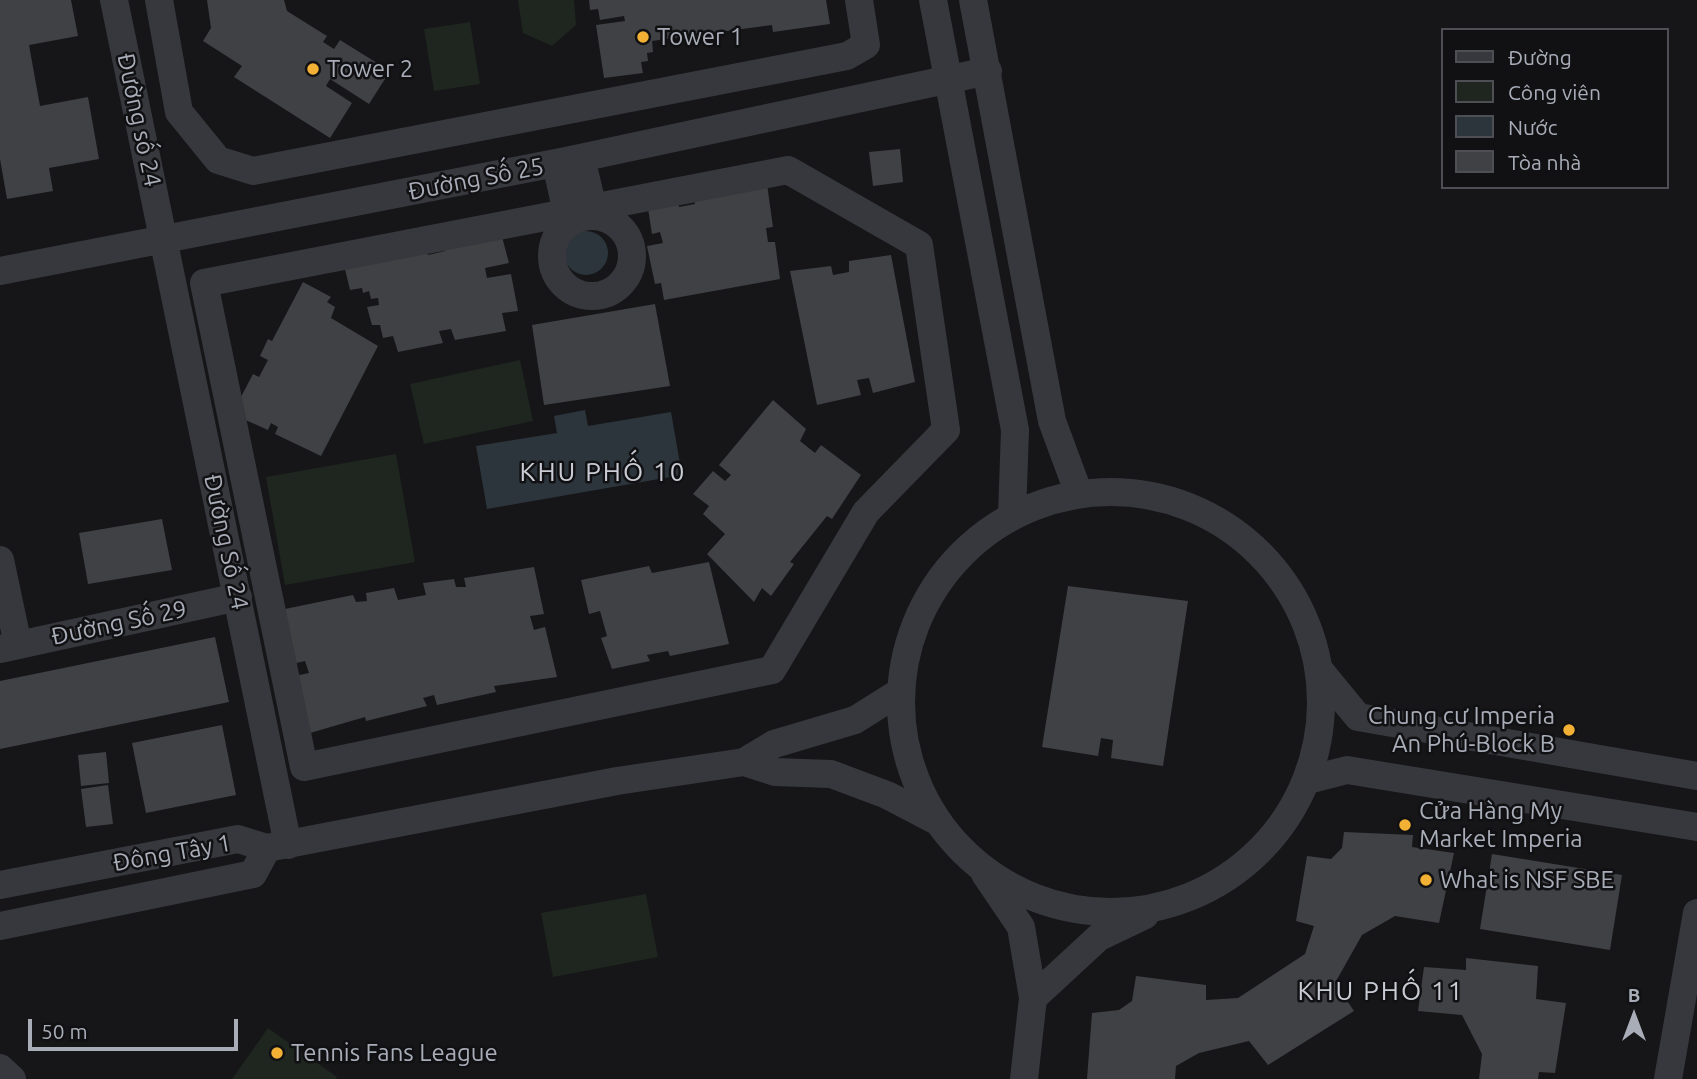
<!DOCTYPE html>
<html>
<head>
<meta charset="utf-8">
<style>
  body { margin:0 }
  #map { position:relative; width:1697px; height:1079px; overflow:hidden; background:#161618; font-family:Ubuntu,sans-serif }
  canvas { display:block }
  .legend { position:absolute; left:1441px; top:28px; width:228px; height:161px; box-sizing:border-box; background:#111113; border:2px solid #4d4f55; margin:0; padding:9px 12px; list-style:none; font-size:21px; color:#a8adb8 }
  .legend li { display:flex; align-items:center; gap:14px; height:35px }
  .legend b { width:35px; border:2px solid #4d4f55 }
  .north { position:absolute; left:1599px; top:981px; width:70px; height:70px; -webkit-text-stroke:5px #111113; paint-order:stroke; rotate:0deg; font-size:19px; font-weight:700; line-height:28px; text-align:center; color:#a8adb8 }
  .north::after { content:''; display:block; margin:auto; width:24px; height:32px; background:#a8adb8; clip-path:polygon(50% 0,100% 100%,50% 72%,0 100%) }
  .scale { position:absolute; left:28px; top:1019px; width:210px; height:32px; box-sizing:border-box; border:4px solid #a8adb8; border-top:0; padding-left:9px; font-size:21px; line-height:24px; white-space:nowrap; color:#a8adb8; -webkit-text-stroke:5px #111113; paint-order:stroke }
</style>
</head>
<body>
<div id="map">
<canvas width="1697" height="1079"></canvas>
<ul class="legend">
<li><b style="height:9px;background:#37383d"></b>Đường</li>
<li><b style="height:19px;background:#1e261f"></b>Công viên</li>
<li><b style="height:19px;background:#2c353c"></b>Nước</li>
<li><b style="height:19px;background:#404145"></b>Tòa nhà</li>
</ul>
<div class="north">B</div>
<div class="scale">50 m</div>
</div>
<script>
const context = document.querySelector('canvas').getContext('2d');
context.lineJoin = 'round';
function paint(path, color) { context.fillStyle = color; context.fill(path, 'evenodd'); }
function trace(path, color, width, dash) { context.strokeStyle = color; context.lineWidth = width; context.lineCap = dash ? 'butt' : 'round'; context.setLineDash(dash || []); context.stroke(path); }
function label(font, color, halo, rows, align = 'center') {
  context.font = font + ' Ubuntu,sans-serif'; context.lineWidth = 5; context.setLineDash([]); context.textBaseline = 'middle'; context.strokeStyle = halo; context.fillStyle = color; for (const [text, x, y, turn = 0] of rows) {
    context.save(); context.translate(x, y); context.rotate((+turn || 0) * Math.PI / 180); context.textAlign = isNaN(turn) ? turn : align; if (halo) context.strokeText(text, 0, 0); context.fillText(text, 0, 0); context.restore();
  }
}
paint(new Path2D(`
  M518 0H574L576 25 552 46 523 33Z
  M470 22 480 84 434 91 424 29Z
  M520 360 533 421 424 444 410 384Z
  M396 454 415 562 285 585 266 477Z
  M646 894 658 957 553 977 541 913Z
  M268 1028 337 1077 336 1079H232Z`), '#1e261f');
paint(new Path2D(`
  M564 253a22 22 0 1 1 44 0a22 22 0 1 1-44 0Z
  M585 410 588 426 671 412 682 475 487 509 476 446 557 433 554 416Z`), '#2c353c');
paint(new Path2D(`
  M0 0H71L78 36 29 45 40 106 88 97 99 159 49 168 53 191 7 199 0 159Z
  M207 0H284L287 11 327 36 323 42 334 49 340 40 390 71 369 104 330 79 326 86 352 103 330 138 234 77 242 66 203 41 211 28Z
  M589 0H826L830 24 773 32 772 25 652 41 653 52 647 53 648 61 641 62 643 73 604 78 596 25 625 21 624 16 600 20 598 9 590 10Z
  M900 149 903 182 873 186 869 152Z
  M767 184 773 227 766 228 768 242H775L780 279 664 300 661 283 655 284 647 246 663 243 660 232 652 234 647 202 677 197 679 207 695 204 692 195Z
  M501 233 509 263 485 268 487 278 511 274 518 311 502 313 506 331 455 340 451 329 439 331 443 343 398 352 393 336 383 338 380 325H372L367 307 379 305 378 298 371 299 369 291 363 293 362 288 350 290 345 269 425 247 428 255 445 251 443 244Z
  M891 255 915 382 873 393 869 378 857 380 861 395 817 405 790 271 831 266 833 275 849 272V261Z
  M303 282 331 297 327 302 335 307 331 318 378 346 321 456 275 434 278 427 271 423 268 430 232 414 253 374 259 377 268 360 260 356 268 339 272 341Z
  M655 304 670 386 544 405 532 325Z
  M773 400 806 429 800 441 815 453 821 445 861 475 832 519 827 516 790 562 794 564 771 596 762 588 754 602 707 554 725 534 703 514 709 506 693 494 713 471 725 481 731 475 719 465Z
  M162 519 172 570 88 584 79 533Z
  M709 562 729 644 670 656 668 651 647 655 650 661 612 669 601 638 607 636 600 611 589 614 581 580 649 566 652 573Z
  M534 567 544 614 530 616 534 630 545 627 557 677 494 686 496 692 437 705 434 695 423 698 427 706 366 721 365 717 310 733 295 676 309 673 305 661 292 664 280 610 353 595 356 602 367 601 366 593 394 588 398 600 426 595 423 583 454 579 456 587H466L464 578Z
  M1068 586 1188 601 1163 766 1111 758 1113 740 1101 738 1098 756 1042 747Z
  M215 637 229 702 0 749V681Z
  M222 725 236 795 146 813 132 743Z
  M106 752 109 783 81 786 78 755Z
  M108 785 113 824 86 827 81 789Z
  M1344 832 1413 835 1412 847 1454 853 1439 923 1395 916 1362 935 1335 983 1354 1011 1268 1065 1249 1041 1199 1053 1176 1066 1175 1079H1087L1092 1013 1119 1010 1132 1001 1136 976 1206 985V1000L1238 998 1305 954 1314 926 1296 921 1307 856 1331 859 1342 848Z
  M1492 854 1622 875 1610 950 1480 929Z
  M1466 958 1538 966 1536 999 1566 1003 1555 1073 1539 1072 1538 1079H1479L1482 1054 1462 1015 1418 1011 1424 967 1466 970Z`), '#404145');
trace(new Path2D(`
  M114 0 288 845
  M159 0 179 112 218 160 253 171 847 56 866 45 859 0
  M933 0 1015 430 1012 515
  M973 0 1052 421 1079 494
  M581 158 593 208
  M556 163 567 213
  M788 170 919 245 946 430 866 512 772 670 304 767 204 283Z
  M552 256a40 40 0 1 1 80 0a40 40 0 1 1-80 0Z
  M0 271 566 161 988 71
  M901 702a210 210 0 1 1 420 0a210 210 0 1 1-420 0Z
  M0 560 18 645
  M0 649 238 597
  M1321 672 1358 717 1697 776
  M744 762 775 772 831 774 887 795 935 820
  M1308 780 1347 770 1697 827
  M985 874 1021 927 1033 998 1024 1079
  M0 885 238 839 267 848 617 781 744 762 774 744 855 720 898 693
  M0 926 253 874 267 848
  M1033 998 1099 937 1145 915
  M0 1068 12 1079
  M1668 1079 1697 913`), '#37383d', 28);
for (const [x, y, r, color] of [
  [643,37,7,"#f2b134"],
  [313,69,7,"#f2b134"],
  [1569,730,7,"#f2b134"],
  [1405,825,7,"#f2b134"],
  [1426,880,7,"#f2b134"],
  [277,1053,7,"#f2b134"]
]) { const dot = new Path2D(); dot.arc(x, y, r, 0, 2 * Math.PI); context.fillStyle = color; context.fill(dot); trace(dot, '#111113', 2.5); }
label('24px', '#a8adb8', '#111113', [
  ["Tower 1",657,37],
  ["Tower 2",327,69],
  ["Chung cư Imperia",1555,716,"right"],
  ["An Phú-Block B",1555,744,"right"],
  ["Cửa Hàng My",1419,811],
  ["Market Imperia",1419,839],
  ["What is NSF SBE",1440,880],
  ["Tennis Fans League",291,1053]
], 'left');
label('24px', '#a8adb8', '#111113', [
  ["Đường số 24",139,120,78],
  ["Đường Số 25",476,179,-11],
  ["Đường Số 24",226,542,78],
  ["Đường Số 29",119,623,-12],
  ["Đông Tây 1",172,853,-10]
]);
context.letterSpacing = '2px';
label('26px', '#c9ccd4', '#111113', [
  ["KHU PHỐ 10",603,472],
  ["KHU PHỐ 11",1381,991]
]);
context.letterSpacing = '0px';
</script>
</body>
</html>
